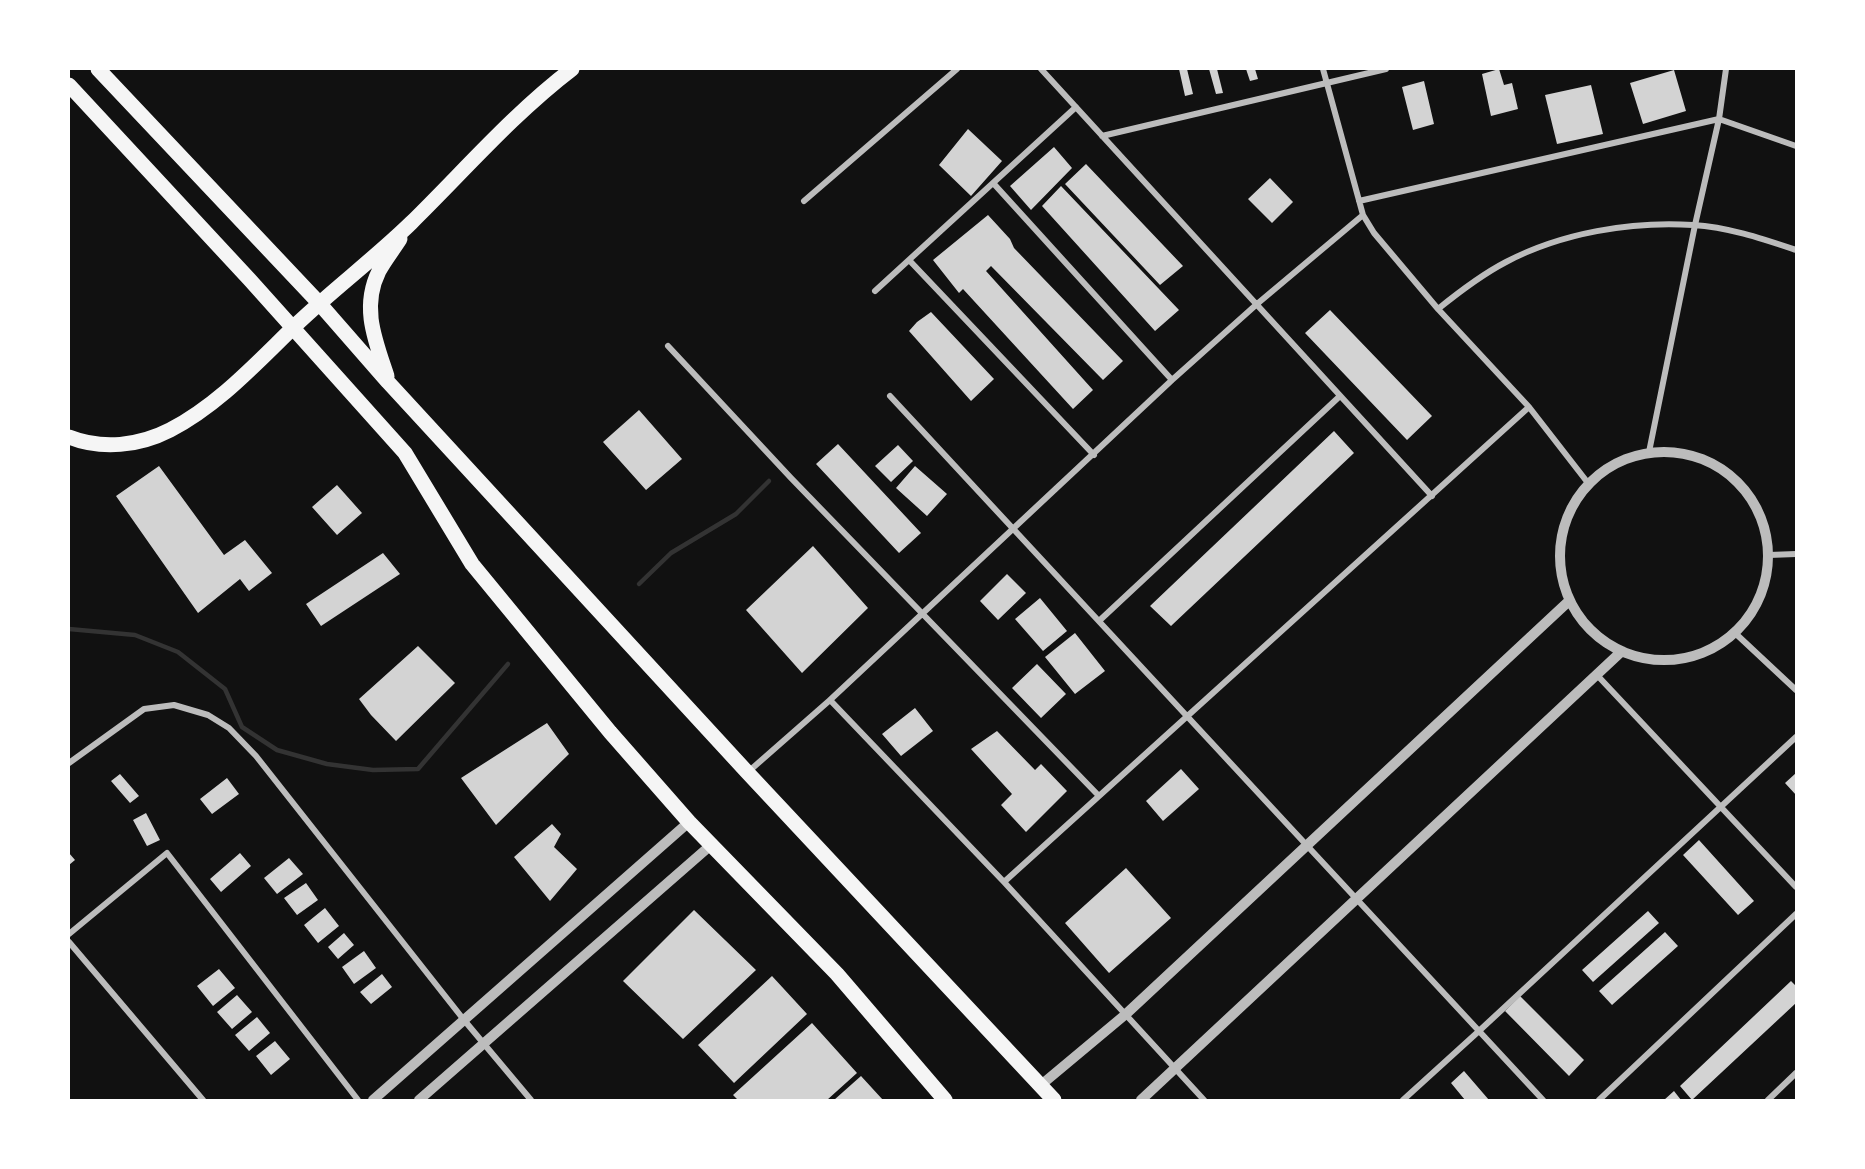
<!DOCTYPE html>
<html>
<head>
<meta charset="utf-8">
<style>
  body { margin:0 }
  #map { position:relative; width:1865px; height:1169px; overflow:hidden; background:#111; font-family:"Crimson Pro",serif }
  canvas { display:block }
  .frame { position:absolute; inset:0; border:70px solid #fff; pointer-events:none }
</style>
</head>
<body>
<div id="map">
<canvas width="1865" height="1169"></canvas>
<div class="frame"></div>
</div>
<script>
const context = document.querySelector('canvas').getContext('2d');
context.lineJoin = 'round';
function trace(path, color, width, dash) { context.strokeStyle = color; context.lineWidth = width; context.lineCap = dash ? 'butt' : 'round'; context.setLineDash(dash || []); context.stroke(path); }
function paint(path, color) { context.fillStyle = color; context.fill(path, 'evenodd'); }
trace(new Path2D(`
  M639 584 671 553 736 514 769 481
  M69 629 135 635 178 652 225 689 242 727 277 750 327 764 373 770 418 769 508 664`), '#333', 4.5);
paint(new Path2D(`
  M1179 69H1187L1193 94 1185 96Z
  M1209 69H1217L1223 93 1216 94Z
  M1246 69H1255L1258 79 1250 81Z
  M1499 69 1504 85 1512 83 1518 109 1491 116 1482 74Z
  M1674 70 1686 111 1643 124 1630 83Z
  M1424 81 1434 124 1413 130 1402 87Z
  M1591 85 1603 134 1557 144 1545 95Z
  M968 129 1002 161 971 196 939 165Z
  M1054 147 1072 168 1031 210 1010 186Z
  M1086 164 1183 266 1160 285 1065 184Z
  M1270 178 1293 202 1272 223 1248 199Z
  M1061 186 1179 310 1155 331 1042 206Z
  M988 215 1010 239 1014 248 1123 361 1103 380 991 266 986 271 1093 390 1073 409 963 289 959 293 933 260Z
  M1330 310 1432 416 1407 440 1305 333Z
  M931 312 994 379 971 401 909 331 917 322Z
  M639 410 682 459 646 490 603 442Z
  M1334 431 1354 453 1171 626 1150 606Z
  M838 444 921 533 899 553 816 464Z
  M898 445 913 461 891 482 875 466Z
  M159 466 224 555 245 540 272 573 249 591 240 579 198 613 116 496Z
  M915 466 947 494 927 516 896 488Z
  M337 485 362 513 337 535 312 507Z
  M813 546 868 608 802 673 746 610Z
  M383 553 400 574 321 626 306 604Z
  M1007 574 1026 593 998 620 980 601Z
  M1040 598 1067 631 1043 651 1015 619Z
  M1075 633 1105 671 1075 694 1045 657Z
  M418 646 455 683 396 741 371 715 359 699Z
  M1037 664 1066 694 1041 718 1012 688Z
  M915 708 933 731 901 756 882 734Z
  M547 723 569 754 496 825 461 778Z
  M997 731 1035 770 1041 764 1067 791 1026 832 1001 805 1012 794 971 749Z
  M1181 769 1199 789 1163 821 1146 801Z
  M1796 773V795L1785 783Z
  M120 774 139 796 130 803 111 781Z
  M227 778 239 794 212 814 200 799Z
  M146 813 160 840 147 846 133 820Z
  M552 824 561 834 554 847 577 869 550 901 514 857Z
  M1699 840 1754 901 1738 915 1683 855Z
  M69 853 75 860 69 865Z
  M240 853 251 866 221 892 210 879Z
  M289 858 303 874 277 894 264 878Z
  M1126 868 1171 918 1109 973 1065 923Z
  M306 883 318 900 297 915 284 898Z
  M325 908 339 926 318 943 304 925Z
  M694 910 756 970 683 1039 623 981Z
  M1648 911 1659 923 1593 982 1582 970Z
  M1665 932 1678 946 1612 1005 1599 991Z
  M344 933 354 945 338 959 328 947Z
  M364 951 376 968 354 984 342 967Z
  M219 969 235 988 213 1006 197 986Z
  M382 974 392 987 371 1004 360 992Z
  M772 976 807 1014 734 1083 698 1045Z
  M1791 981 1796 986V1003L1692 1100 1680 1086Z
  M237 995 252 1012 232 1029 217 1012Z
  M1520 996 1584 1060 1569 1076 1505 1011Z
  M257 1017 270 1033 249 1051 235 1035Z
  M812 1023 857 1073 827 1100H738L733 1095Z
  M275 1041 290 1059 271 1075 256 1056Z
  M1464 1071 1489 1100H1465L1451 1083Z
  M861 1076 883 1100H834Z
  M1674 1091 1681 1100H1664Z`), '#d3d3d3');
trace(new Path2D(`
  M1041 69 1432 496
  M1323 69 1363 215 1374 233 1438 309 1529 407 1588 483
  M1102 136 1386 69
  M994 184 1172 380
  M804 201 957 69
  M1359 201 1719 119 1796 146
  M909 260 1094 455
  M875 291 1076 107
  M1438 309C1459 292 1481 275 1506 262 1561 233 1631 221 1693 225 1728 227 1763 239 1796 250
  M668 346 791 478 1099 796
  M890 396 1543 1100
  M1649 452 1695 225 1719 119 1726 69
  M1769 555 1796 554
  M1099 621 1340 396
  M1735 633 1796 690
  M1596 674 1796 887
  M830 700 1004 882 1204 1100
  M69 763 144 709 174 705 208 715 229 728 256 756 464 1020 531 1100
  M748 772 830 700 1172 380 1257 304 1363 215
  M1004 882 1529 407
  M69 934 167 853 358 1100
  M69 942 203 1100
  M1403 1100 1479 1031 1796 737
  M1599 1100 1796 914
  M1768 1100 1796 1073`), '#bcbcbc', 6);
trace(new Path2D(`
  M1560 556a104 104 0 1 1 208 0a104 104 0 1 1-208 0Z
  M1041 1085 1126 1014 1569 601
  M373 1100 689 822
  M419 1100 711 845
  M1141 1100 1622 651`), '#bcbcbc', 10);
trace(new Path2D(`
  M98 69 319 303 388 382 747 772 1054 1100
  M69 85 250 280 405 453 472 564 610 732 689 822 837 974 945 1100
  M387 376C375 340 361 307 379 271 385 260 393 250 400 239
  M69 437C102 450 139 446 170 430 220 404 258 361 299 322 335 288 375 258 411 223 464 171 513 114 572 69`), '#f5f5f5', 15);
</script>
</body>
</html>
